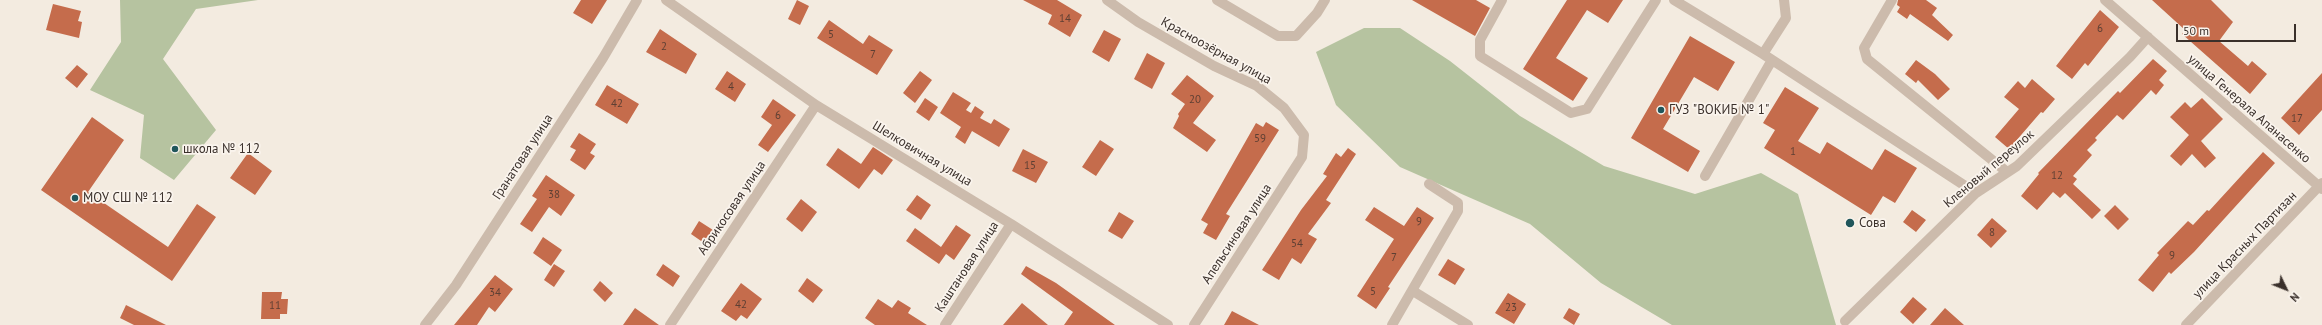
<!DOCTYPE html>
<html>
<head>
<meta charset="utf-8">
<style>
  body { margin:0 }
  #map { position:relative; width:2322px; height:325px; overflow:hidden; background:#f3ebe0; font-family:"PT Sans",sans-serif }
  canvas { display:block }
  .north { position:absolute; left:2266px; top:269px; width:40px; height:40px; -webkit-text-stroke:3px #faf4ed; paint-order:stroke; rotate:133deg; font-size:11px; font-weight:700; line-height:16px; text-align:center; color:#3a302b }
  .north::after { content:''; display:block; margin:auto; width:14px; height:18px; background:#3a302b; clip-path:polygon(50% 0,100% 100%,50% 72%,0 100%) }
  .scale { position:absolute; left:2176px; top:24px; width:120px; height:18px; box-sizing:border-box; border:2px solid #3a302b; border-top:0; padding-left:5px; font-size:12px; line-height:14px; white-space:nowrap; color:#3a302b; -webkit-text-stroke:3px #faf4ed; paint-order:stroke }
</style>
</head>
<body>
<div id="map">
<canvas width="2322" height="325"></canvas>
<div class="north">N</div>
<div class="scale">50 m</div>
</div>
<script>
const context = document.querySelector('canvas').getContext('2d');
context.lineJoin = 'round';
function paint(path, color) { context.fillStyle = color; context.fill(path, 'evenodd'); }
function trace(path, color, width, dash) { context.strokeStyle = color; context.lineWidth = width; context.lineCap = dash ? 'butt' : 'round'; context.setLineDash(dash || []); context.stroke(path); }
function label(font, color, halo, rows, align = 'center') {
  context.font = font + ' "PT Sans",sans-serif'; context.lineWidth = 3.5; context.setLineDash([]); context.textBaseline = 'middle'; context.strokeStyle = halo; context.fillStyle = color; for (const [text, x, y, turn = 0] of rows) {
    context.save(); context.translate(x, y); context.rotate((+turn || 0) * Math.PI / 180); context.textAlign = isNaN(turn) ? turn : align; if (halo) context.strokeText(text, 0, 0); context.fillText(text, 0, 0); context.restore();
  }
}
paint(new Path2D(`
  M120 0H258L196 9 163 59 216 130 174 180 140 158 144 115 90 90 121 42Z
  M1364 28H1400L1450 61 1520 116 1604 166 1695 194 1761 173 1798 194 1836 325H1672L1601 283 1530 224 1400 167 1336 105 1316 52Z`), '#b6c3a0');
paint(new Path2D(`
  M581 0H607L592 24 573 13Z
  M797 0 809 6 800 25 788 19Z
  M1023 0H1057L1082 15 1070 37 1048 24 1052 15Z
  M1412 0H1476L1490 8 1475 36Z
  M1567 0H1623L1608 23 1587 10 1556 58 1588 78 1573 101 1523 69Z
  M1898 0H1926L1937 8 1932 15 1953 35 1948 41 1910 14 1907 19 1897 12 1900 7 1897 5Z
  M2152 0H2211L2233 22 2219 41 2248 66 2252 61 2267 74 2250 94 2182 34 2185 30Z
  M53 4 81 11 78 21 82 22 79 38 46 30Z
  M2100 10 2119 27 2088 66 2085 63 2072 79 2056 66Z
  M829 20 863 44 869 35 893 50 877 75 817 38Z
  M660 29 697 54 686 74 646 52Z
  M1104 30 1121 39 1109 62 1092 52Z
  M1690 36 1735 62 1718 91 1694 77 1663 129 1700 151 1688 172 1631 138Z
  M1147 53 1165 63 1152 89 1134 79Z
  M2153 59 2167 71 2159 80 2164 85 2156 95 2151 90 2123 120 2117 115 2095 138 2097 140 2087 150 2092 155 2073 176 2077 179 2073 184 2101 210 2092 219 2065 193 2060 198 2053 192 2037 210 2021 196 2039 174 2038 173 2118 91 2120 93Z
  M1916 60 1935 74 1950 89 1938 100 1918 80 1916 83 1905 74Z
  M77 65 88 74 77 88 65 78Z
  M727 71 746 84 735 102 715 89Z
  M920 71 932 80 915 103 903 93Z
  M2322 73V110L2299 135 2281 118Z
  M1187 75 1214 96 1193 123 1216 140 1207 152 1173 128 1179 116 1178 114 1185 104 1171 94Z
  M2032 79 2055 99 2043 113 2041 112 2009 149 1995 137 2019 109 2004 97 2018 81 2025 88Z
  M607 85 639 104 627 124 595 105Z
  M1785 87 1819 108 1798 141 1820 154 1827 142 1872 170 1885 149 1917 168 1895 203 1883 196 1871 215 1764 148 1775 130 1763 123Z
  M953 92 971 103 966 110 971 113 975 106 984 112 980 118 991 124 994 119 1010 129 999 147 972 131 965 144 955 137 961 127 940 113Z
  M925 98 938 107 929 121 916 112Z
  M2202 98 2223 119 2201 141 2216 158 2205 168 2192 154 2181 166 2170 156 2189 135 2170 117 2185 102 2191 108Z
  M773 99 796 115 768 152 758 145 772 125 761 117Z
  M92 117 124 140 88 192 168 247 197 204 216 217 172 281 41 190Z
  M1266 122 1279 130 1226 214 1230 216 1216 240 1203 233 1208 224 1201 220 1256 123 1263 127Z
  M579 133 596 144 590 153 595 156 585 170 570 160 576 150 570 147Z
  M1100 140 1114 149 1096 176 1082 167Z
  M873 147 893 160 882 175 874 169 859 189 826 165 838 148 861 164Z
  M1348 148 1356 154 1326 200 1331 203 1308 234 1317 239 1301 264 1292 258 1279 280 1262 270 1301 210 1327 176 1323 174 1336 153 1341 157Z
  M1023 149 1048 162 1036 183 1012 171Z
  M2263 152 2275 163 2194 252 2171 274 2169 272 2153 292 2138 280 2159 255 2157 253 2188 221 2193 225 2207 210 2209 211Z
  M248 153 272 171 255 195 230 178Z
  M546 175 575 195 561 216 549 207 532 232 520 224 537 199 532 196Z
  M917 195 931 205 921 220 906 210Z
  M801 199 817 212 802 232 786 219Z
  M2115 205 2129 219 2118 230 2104 216Z
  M1374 207 1404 226 1417 207 1434 218 1388 287 1390 288 1376 309 1357 296 1394 239 1365 220Z
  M1912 210 1926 220 1916 232 1903 222Z
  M1119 212 1134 221 1122 239 1108 231Z
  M1992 218 2007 231 1991 248 1977 235Z
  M699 221 713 230 704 243 691 234Z
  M956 225 971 235 954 260 946 254 939 264 906 241 915 228 941 247Z
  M543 237 562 250 551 266 533 253Z
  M1448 259 1465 269 1455 285 1438 275Z
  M554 264 565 271 554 287 544 280Z
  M663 264 680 276 673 287 656 275Z
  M1026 266 1056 283 1115 325H1064L1073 312 1021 274Z
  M495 275 513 289 495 312 489 307 477 325H454Z
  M807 278 823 290 813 303 798 291Z
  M600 281 613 293 605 302 593 290Z
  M741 283 762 299 747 319 741 315 736 321 721 311Z
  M262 292H282L281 299H288L287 314H280V319H261Z
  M1508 293 1526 304 1514 324 1495 313Z
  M1913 297 1927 309 1913 324 1900 312Z
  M878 299 892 308 898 300 911 308 908 313 927 325H875L865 318Z
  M1022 303 1048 325H1003Z
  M126 305 166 325H134L120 318Z
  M635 308 659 325H623Z
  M1569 308 1580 314 1574 325 1563 318Z
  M1945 308 1964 325H1930Z
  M1232 311 1259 325H1224Z`), '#c56c4c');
trace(new Path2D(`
  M666 0 816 105 1011 224 1168 325
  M1107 0 1138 22 1214 66 1257 86 1284 108 1304 135 1302 157 1194 325
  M1217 0 1278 36H1296L1317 13 1325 0
  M1502 0 1480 40V56L1571 113 1587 109 1656 0
  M1674 0 1763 54 1976 193
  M1892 0 1864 48 1867 59 2007 172
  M2105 0 2322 189
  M1763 54 1786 18 1784 0
  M1705 176 1772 60
  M1413 291 1468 325
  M1845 321 1976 193 2017 166 2130 57 2148 37
  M425 325 456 285 603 58 637 0
  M670 325 816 105
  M945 325 1011 224
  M1392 325 1458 211V203L1429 184
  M2186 325 2322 183`), '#ccbbac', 10);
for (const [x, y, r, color] of [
  [1661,110,4,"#20565b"],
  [175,149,4,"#20565b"],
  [75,198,4,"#20565b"],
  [1850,223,5,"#20565b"]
]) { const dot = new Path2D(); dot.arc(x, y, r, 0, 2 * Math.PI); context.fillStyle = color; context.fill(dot); trace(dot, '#faf4ed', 1.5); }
label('11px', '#5d3f33', null, [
  ["14",1065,19],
  ["6",2100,29],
  ["5",831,35],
  ["2",664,47],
  ["7",873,55],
  ["4",731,87],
  ["20",1195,100],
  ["42",617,104],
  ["6",778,116],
  ["17",2297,119],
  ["59",1260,139],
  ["1",1793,152],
  ["15",1030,166],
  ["12",2057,176],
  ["38",554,195],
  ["9",1419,222],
  ["8",1992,233],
  ["54",1297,244],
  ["9",2172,256],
  ["7",1394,258],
  ["5",1373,292],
  ["34",495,293],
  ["42",741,305],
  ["11",275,306],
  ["23",1511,308]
]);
label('13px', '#3a302b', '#faf4ed', [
  ["Красноозёрная улица",1216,51,29],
  ["улица Генерала Апанасенко",2249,109,41],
  ["Шелковичная улица",922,154,31],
  ["Гранатовая улица",523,157,-57],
  ["Кленовый переулок",1989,169,-40],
  ["Абрикосовая улица",732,208,-56],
  ["Апельсиновая улица",1237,234,-57],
  ["улица Красных Партизан",2245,245,-46],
  ["Каштановая улица",967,267,-57]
]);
label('13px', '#3a302b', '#faf4ed', [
  ["ГУЗ \"ВОКИБ № 1\"",1669,110],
  ["школа № 112",183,149],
  ["МОУ СШ № 112",83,198],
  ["Сова",1859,223]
], 'left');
</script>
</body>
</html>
